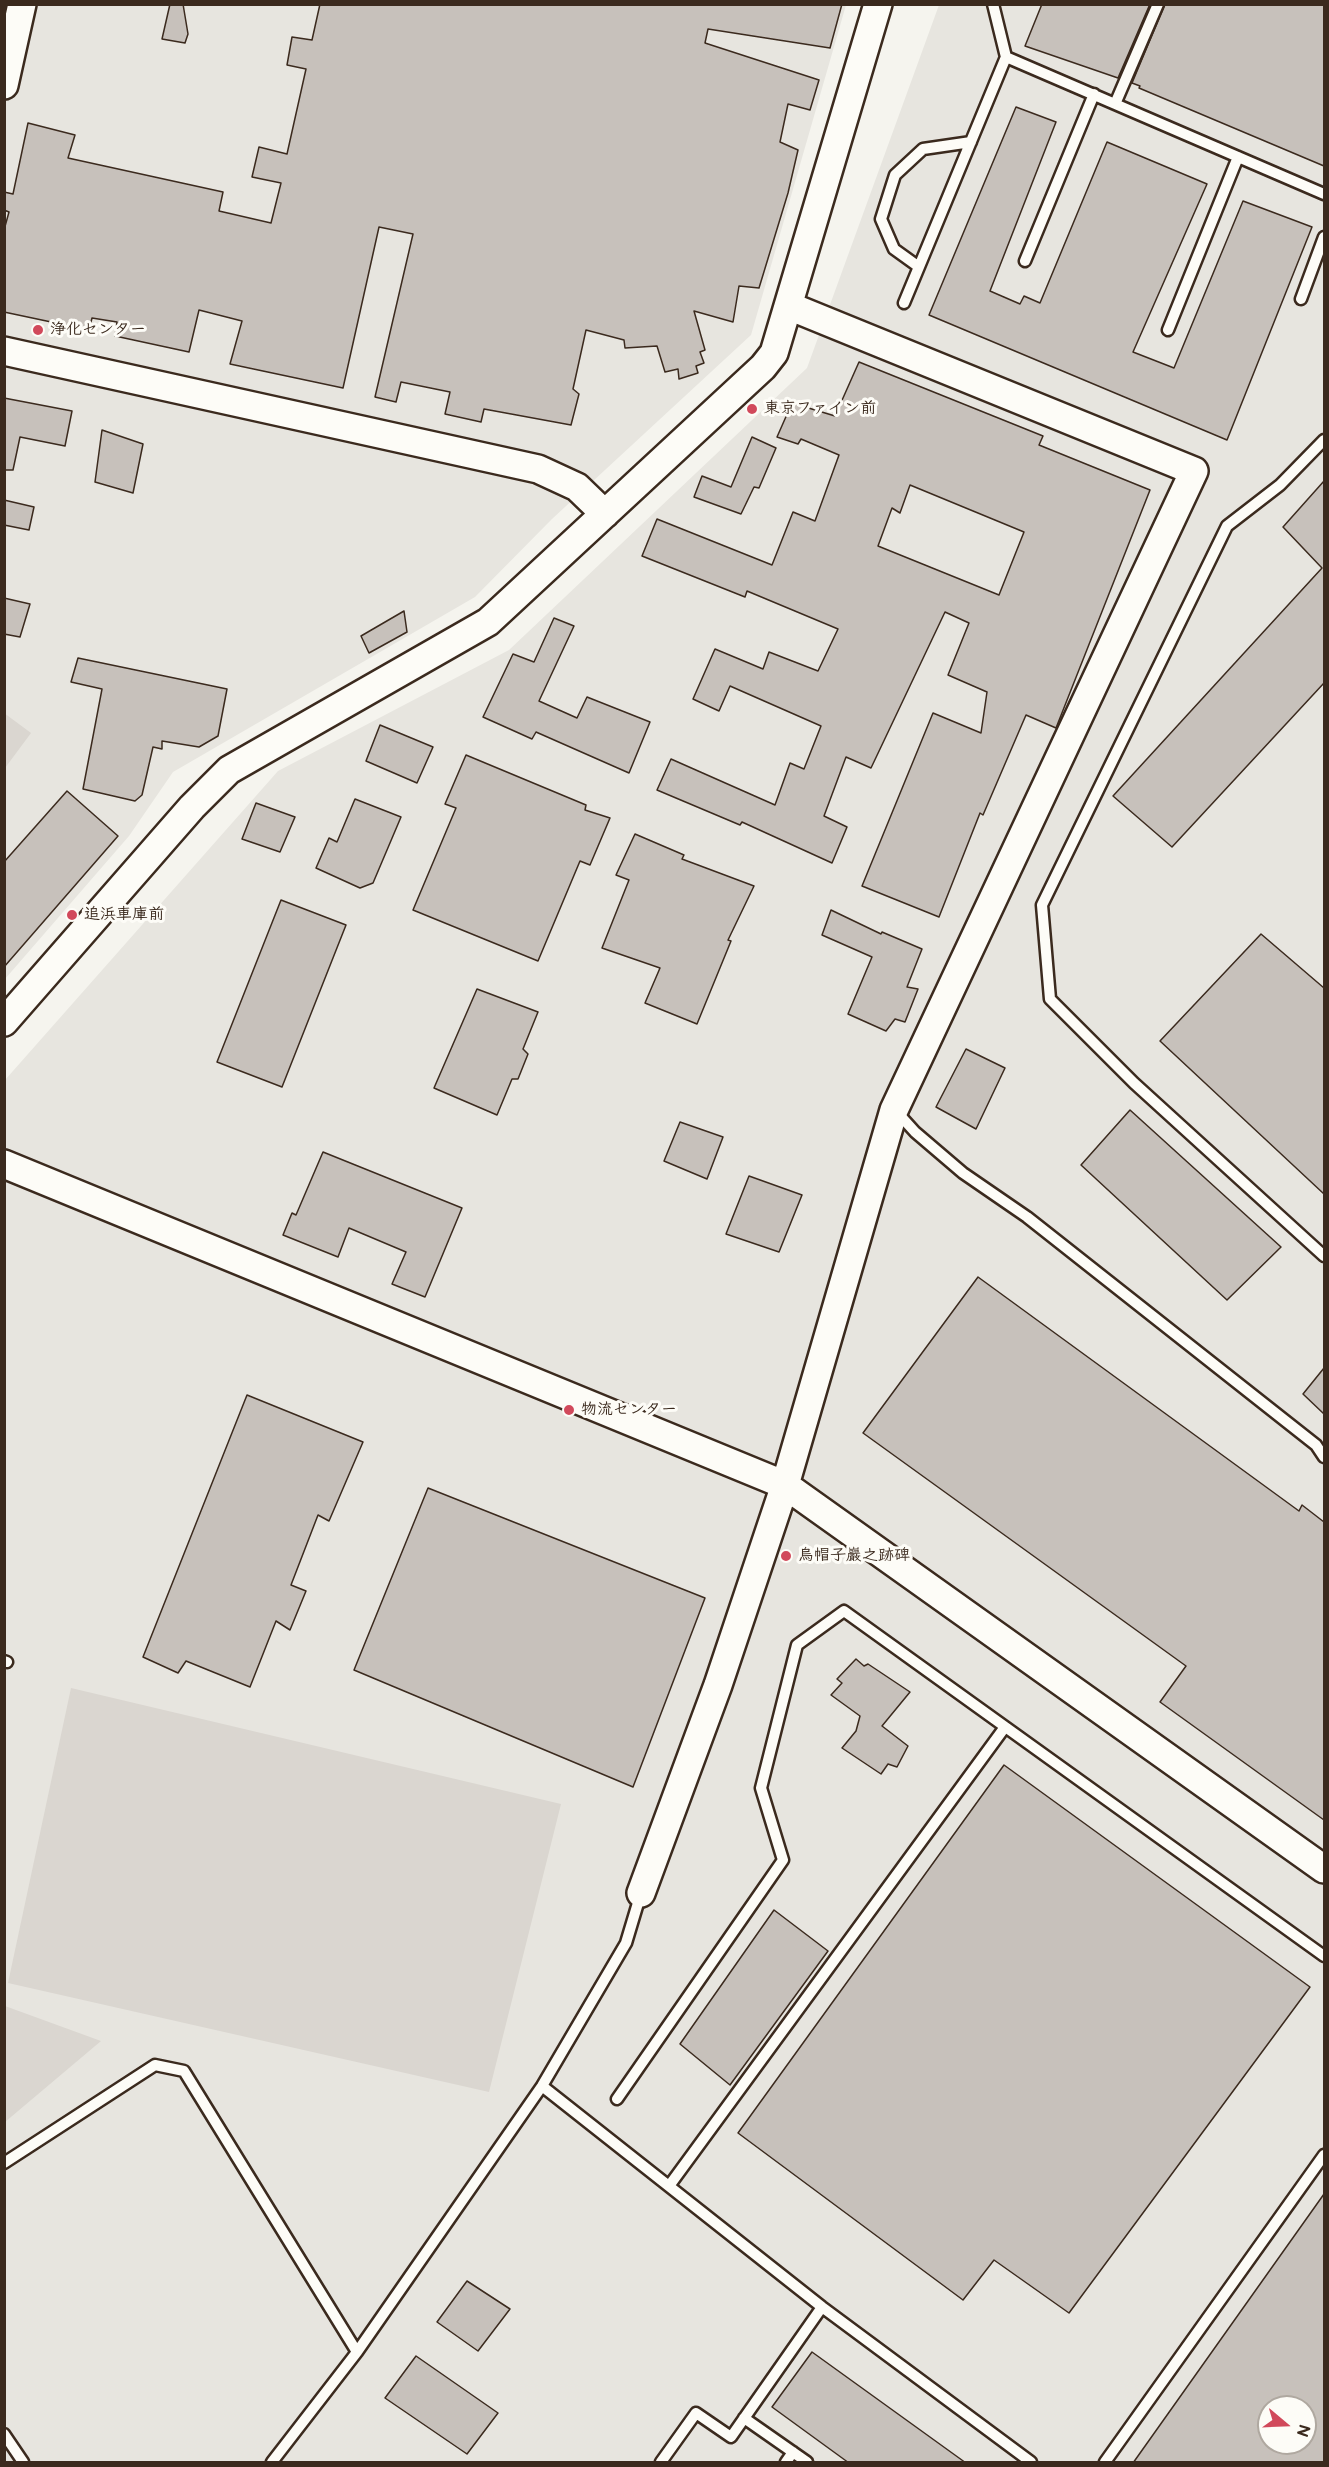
<!DOCTYPE html>
<html>
<head>
<meta charset="utf-8">
<style>
  body { margin:0 }
  #map { position:relative; width:1329px; height:2467px; overflow:hidden; background:#f5f4ee; font-family:"Balsamiq Sans",sans-serif }
  canvas { display:block }
  .frame { position:absolute; inset:0; border:6px solid #3b2a1e; pointer-events:none }
  .north { position:absolute; left:1257px; top:2395px; width:60px; height:60px; box-sizing:border-box; background:#fdfcf7; border:2px solid #afa8a0; border-radius:50%; rotate:109deg; font-size:16px; font-weight:700; line-height:24px; text-align:center; color:#3b2a1e }
  .north::after { content:''; display:block; margin:auto; width:21px; height:27px; background:#d1495b; clip-path:polygon(50% 0,100% 100%,50% 72%,0 100%) }
</style>
</head>
<body>
<div id="map">
<canvas width="1329" height="2467"></canvas>
<div class="frame"></div>
<div class="north">N</div>
</div>
<script>
const context = document.querySelector('canvas').getContext('2d');
context.lineJoin = 'round';
function paint(path, color) { context.fillStyle = color; context.fill(path, 'evenodd'); }
function trace(path, color, width, dash) { context.strokeStyle = color; context.lineWidth = width; context.lineCap = dash ? 'butt' : 'round'; context.setLineDash(dash || []); context.stroke(path); }
function label(font, color, halo, rows, align = 'center') {
  context.font = font + ' "Balsamiq Sans","Klee One",sans-serif'; context.lineWidth = 6; context.setLineDash([]); context.textBaseline = 'middle'; context.strokeStyle = halo; context.fillStyle = color; for (const [text, x, y, turn = 0] of rows) {
    context.save(); context.translate(x, y); context.rotate((+turn || 0) * Math.PI / 180); context.textAlign = isNaN(turn) ? turn : align; if (halo) context.strokeText(text, 0, 0); context.fillText(text, 0, 0); context.restore();
  }
}
paint(new Path2D(`
  M5 5H846L751 335 552 519 475 597 173 772 129 836 5 979Z
  M939 5H1324V2462H5V1080L278 771 509 650 807 368ZM1269 2407H1305V2443H1269Z`), '#e7e5df');
paint(new Path2D(`
  M4 713 31 733 5 768H4Z
  M71 1688 561 1804 489 2092 8 1983Z
  M5 2006 101 2041 5 2122 4 2006Z`), '#dad6d0');
const building = new Path2D(`
  M170 4H183L188 34 185 43 162 39Z
  M320 4H842L830 48 708 29 705 43 819 80 810 110 788 104 780 142 798 150 788 193 759 288 739 286 733 322 694 311 705 350 700 352 704 363 696 366 698 373 679 379 678 369 665 372 657 346 625 348 624 340 586 330 573 389 579 394 571 425 484 409 481 422 445 414 450 392 401 382 396 402 375 397 413 234 379 227 343 388 230 364 242 321 199 310 189 352 115 336 117 322 92 318 89 330 4 312V230L9 212 4 210V192L13 194 28 123 75 135 68 158 223 192 219 211 271 223 281 183 252 177 259 147 287 154 306 69 287 65 292 37 312 40Z
  M1042 4H1150L1118 78 1025 46Z
  M1165 4H1324V166L1139 88 1140 86 1132 83Z
  M1016 107 1056 122 990 291 1020 304 1024 296 1040 303 1107 142 1207 184 1133 352 1174 368 1243 201 1312 227 1227 440 929 315Z
  M859 362 1043 436 1039 445 1150 490 1056 728 1026 715 983 815 980 813 939 917 862 886 933 713 981 733 987 692 948 675 969 623 945 612 871 768 846 757 824 816 847 827 832 863 742 822 740 825 657 790 671 759 775 805 790 763 804 769 821 726 730 686 719 711 693 699 715 649 763 669 769 652 818 671 838 629 747 591 745 597 642 556 657 519 772 565 793 512 815 521 839 455 801 439 798 444 777 437 792 403 835 416ZM910 485 1024 532 999 595 878 546 892 508 900 513Z
  M4 398 72 411 65 446 20 437 13 470H4Z
  M102 430 143 444 133 493 95 482Z
  M752 437 776 448 759 488 754 487 741 514 694 497 702 476 731 487Z
  M1324 481V683L1172 847 1113 796 1322 568 1283 527Z
  M4 500 34 507 29 530 4 525Z
  M4 598 30 604 20 637 4 634Z
  M404 611 407 632 369 653 361 636Z
  M554 618 574 626 539 701 577 718 587 697 650 722 629 773 536 732 532 739 483 717 513 654 534 662Z
  M78 658 227 689 218 736 199 747 162 741V749L153 747 142 795 135 801 83 789 102 689 71 682Z
  M380 725 433 747 417 783 366 761Z
  M466 755 586 805 585 810 610 818 590 865 580 861 538 961 413 910 456 808 445 804Z
  M67 791 118 836 4 967V862Z
  M355 799 401 817 373 883 360 888 316 868 329 838 337 842Z
  M256 803 295 817 280 852 242 839Z
  M635 834 684 855 682 859 754 886 728 940 731 941 697 1024 645 1003 660 968 602 948 629 880 616 875Z
  M281 900 346 925 282 1087 217 1062Z
  M831 910 881 934 882 932 922 949 907 987 918 989 905 1022 895 1019 886 1031 848 1014 872 957 822 935Z
  M1261 934 1324 988V1194L1160 1041Z
  M477 989 538 1012 523 1049 528 1054 518 1079H512L497 1115 434 1088Z
  M966 1049 1005 1068 976 1129 936 1107Z
  M1130 1110 1281 1247 1227 1300 1081 1165Z
  M680 1122 723 1137 707 1179 664 1161Z
  M323 1152 462 1208 425 1297 392 1284 406 1252 349 1228 338 1257 283 1235 292 1213 296 1215Z
  M749 1176 802 1195 779 1252 726 1234Z
  M978 1277 1299 1511 1302 1505 1324 1522V1820L1160 1702 1186 1666 863 1433Z
  M1324 1368V1414L1303 1394Z
  M247 1395 363 1442 329 1521 318 1515 291 1585 306 1591 290 1630 276 1621 250 1687 186 1661 178 1673 143 1657Z
  M428 1488 705 1598 633 1787 354 1670Z
  M856 1659 864 1666 868 1664 910 1692 882 1726 908 1746 897 1767 888 1764 881 1774 842 1748 856 1731 860 1716 831 1695 842 1683 837 1679Z
  M1004 1765 1310 1987 1069 2313 994 2260 963 2300 738 2133Z
  M774 1910 828 1951 730 2085 680 2044Z
  M1324 2194V2463H1133ZM1269 2407H1305V2443H1269Z
  M467 2281 510 2309 478 2351 437 2322Z
  M812 2352 966 2463H849L772 2407Z
  M416 2356 498 2413 467 2454 385 2398Z`);
paint(building, '#c7c1bb');
trace(building, '#3b2a1e', 1.5);
const service = new Path2D(`
  M1006 57 1324 194
  M1115 104 1158 4
  M1025 261 1094 94
  M919 267 894 249 881 219 895 175 923 149 971 142
  M1301 299 1324 237
  M904 303 1006 57 993 4
  M1168 330 1238 157
  M1324 440 1280 485 1227 526 1042 905 1050 999 1134 1083 1324 1256
  M896 1111 915 1132 963 1173 1027 1217 1316 1445 1324 1457
  M4 1661 7 1662
  M542 2086 822 2307 1031 2462
  M617 2099 783 1860 761 1788 797 1645 844 1611 1324 1956
  M4 2163 155 2065 184 2071 357 2352
  M669 2186 1005 1727
  M744 2418 807 2462
  M4 2434 23 2462
  M272 2462 357 2352 542 2086 626 1943 641 1893
  M661 2462 696 2413 731 2437 822 2307
  M786 2462 793 2452
  M1105 2462 1324 2155`);
const tertiary = new Path2D(`
  M4 85 22 4
  M4 351 538 469 577 487 605 514
  M4 1022 192 807 229 770 488 622 763 367 774 353 878 4
  M4 1164 785 1485 1324 1869
  M641 1893 718 1685 785 1485 894 1110 1194 471 789 306`);
trace(service, '#3b2a1e', 15);
trace(tertiary, '#3b2a1e', 32);
trace(service, '#fdfcf7', 10);
trace(tertiary, '#fdfcf7', 27);
for (const [x, y, r, color] of [
  [38,330,6,"#d1495b"],
  [752,409,6,"#d1495b"],
  [72,915,6,"#d1495b"],
  [569,1410,6,"#d1495b"],
  [786,1556,6,"#d1495b"]
]) { const dot = new Path2D(); dot.arc(x, y, r, 0, 2 * Math.PI); context.fillStyle = color; context.fill(dot); trace(dot, '#fdfcf7', 2); }
label('bold 16px', '#3b2a1e', '#fdfcf7', [
  ["浄化センター",50,330],
  ["東京ファイン前",764,409],
  ["追浜車庫前",84,915],
  ["物流センター",581,1410],
  ["烏帽子巖之跡碑",798,1556]
], 'left');
</script>
</body>
</html>
